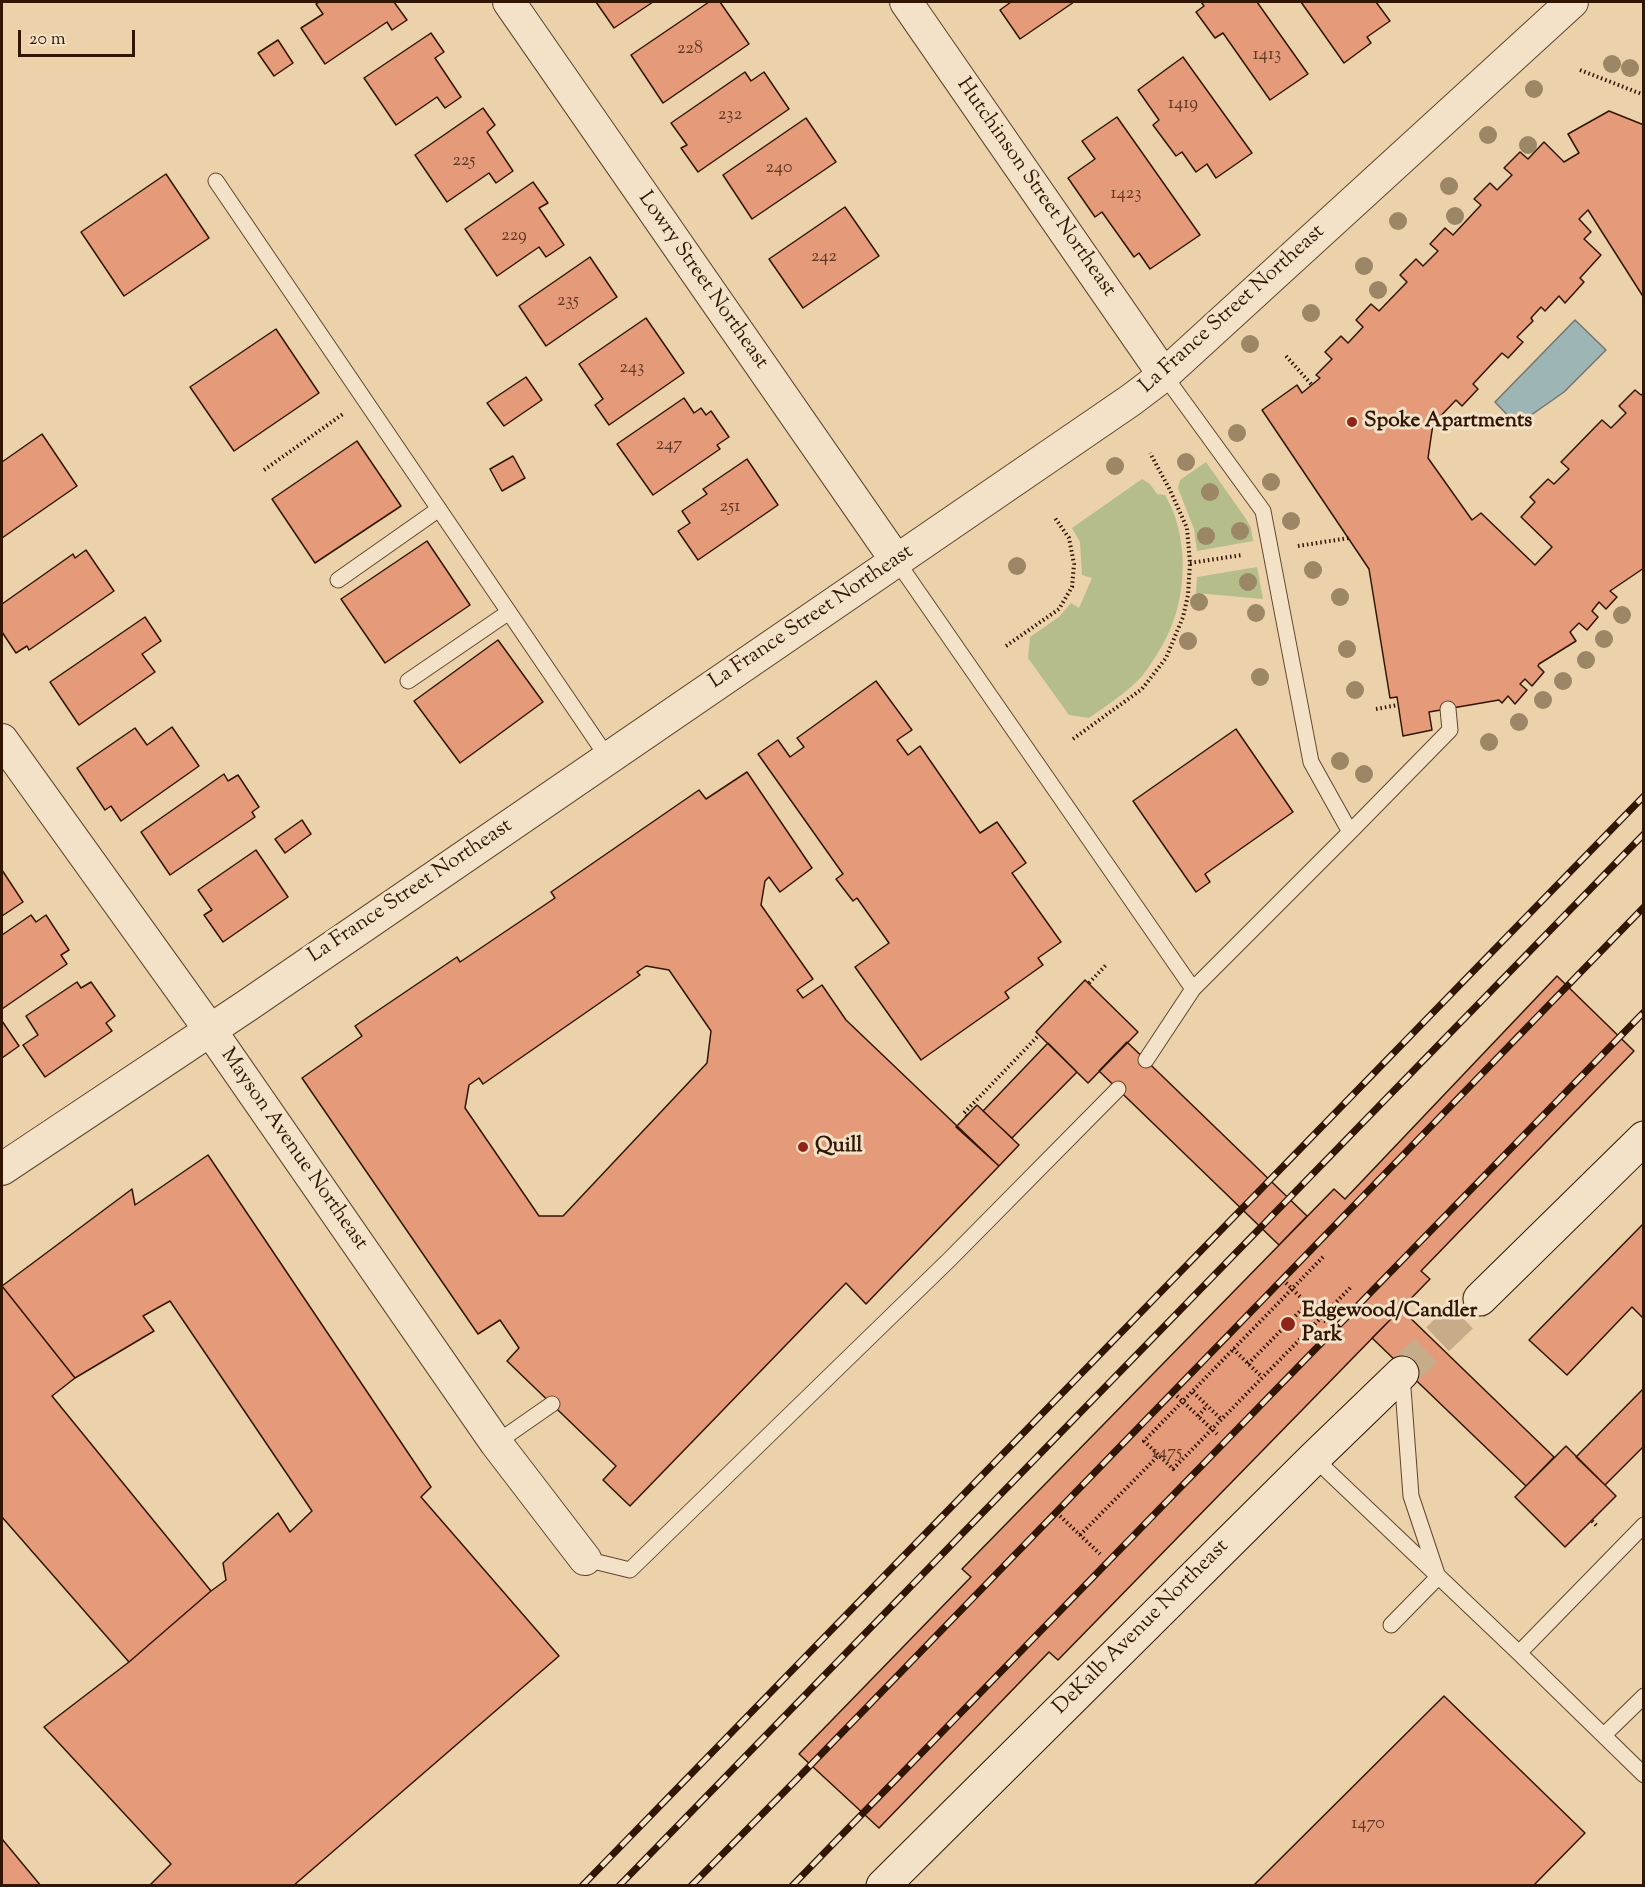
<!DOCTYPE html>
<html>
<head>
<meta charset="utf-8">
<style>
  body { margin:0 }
  #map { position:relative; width:1645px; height:1887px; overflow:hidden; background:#ecd2aa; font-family:"Sorts Mill Goudy",serif }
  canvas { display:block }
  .frame { position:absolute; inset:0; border:3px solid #311604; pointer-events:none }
  .scale { position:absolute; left:18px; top:30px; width:117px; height:27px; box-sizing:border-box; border:3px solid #311604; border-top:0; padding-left:8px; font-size:18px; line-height:21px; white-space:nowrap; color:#311604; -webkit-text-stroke:4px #f3e2c8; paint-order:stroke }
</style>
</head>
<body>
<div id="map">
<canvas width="1645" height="1887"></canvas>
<div class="frame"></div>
<div class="scale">20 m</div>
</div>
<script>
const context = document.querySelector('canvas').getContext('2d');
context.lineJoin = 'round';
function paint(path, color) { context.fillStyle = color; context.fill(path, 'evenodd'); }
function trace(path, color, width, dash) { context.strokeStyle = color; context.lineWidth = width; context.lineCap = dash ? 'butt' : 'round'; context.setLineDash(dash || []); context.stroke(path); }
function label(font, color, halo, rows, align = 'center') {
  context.font = font + ' "Sorts Mill Goudy",serif'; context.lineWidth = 6; context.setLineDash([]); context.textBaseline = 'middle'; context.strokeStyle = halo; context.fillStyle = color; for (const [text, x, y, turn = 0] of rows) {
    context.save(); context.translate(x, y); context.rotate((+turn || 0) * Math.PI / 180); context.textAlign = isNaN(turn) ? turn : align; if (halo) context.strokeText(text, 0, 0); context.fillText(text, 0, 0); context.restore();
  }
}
paint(new Path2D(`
  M1206 462 1246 519 1251 528 1253 541 1197 551 1194 529 1178 488 1180 480Z
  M1142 479 1150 484 1157 494 1165 495C1169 503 1174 511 1176 520 1190 565 1182 617 1156 656 1149 666 1143 677 1133 685 1120 697 1104 707 1089 718L1069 715 1028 658 1030 637 1059 617 1071 603 1079 608 1092 578 1082 575 1080 542 1072 528Z
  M1257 567 1263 599 1196 593 1197 577Z`), '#b5bd8b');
const water = new Path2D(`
  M1575 320 1606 350 1564 392 1517 425 1495 402Z`);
paint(water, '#9db5b4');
trace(water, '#72756e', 1.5);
const building = new Path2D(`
  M319 2H394L407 20 392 30 387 22 325 64 301 28 323 14 316 4Z
  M596 2H653L614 28Z
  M709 2H720L749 44 663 103 631 55Z
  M1011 2H1074L1020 39 1000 10Z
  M1201 2H1257L1308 74 1270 100 1223 33 1215 38 1196 12 1204 6Z
  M1301 2H1376L1390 21 1367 37 1371 43 1344 63Z
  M431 33 444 52 435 58 461 97 445 108 437 97 396 125 364 78Z
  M278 40 293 63 274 76 258 53Z
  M1183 57 1252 153 1216 178 1207 164 1196 172 1182 152 1176 156 1153 125 1159 120 1138 90Z
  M745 72 751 81 764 72 789 109 698 172 681 148 687 145 671 123Z
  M483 108 495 125 487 132 513 171 496 183 489 173 447 202 415 155Z
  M1609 111 1644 125V298L1588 210 1579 219 1591 232 1584 239 1601 255 1580 278 1584 282 1565 303 1559 296 1545 311 1541 307 1531 318 1533 321 1517 337 1523 342 1508 358 1502 353 1473 384 1478 389 1462 406 1456 400 1433 424 1428 458 1472 520 1481 513 1535 565 1552 547 1521 517 1535 502 1530 497 1548 479 1554 484 1569 469 1561 462 1602 420 1611 428 1626 413 1619 406 1635 390 1641 395 1644 393V568L1610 591 1617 597 1606 609 1599 602 1592 611 1598 617 1587 630 1579 623 1570 632 1576 641 1539 664 1538 666 1544 672 1532 686 1525 679 1520 684 1527 690 1515 704 1508 696 1502 703 1499 700 1429 712 1432 730 1403 736 1397 697 1390 698 1369 569 1262 410 1297 385 1302 393 1320 378 1316 375 1332 359 1325 352 1341 336 1348 343 1363 327 1356 320 1371 304 1379 311 1407 282 1400 275 1416 259 1423 266 1438 251 1430 244 1445 228 1453 235 1481 205 1474 199 1490 183 1497 190 1512 175 1504 168 1520 152 1528 159 1544 142 1564 162 1579 153 1568 134Z
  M1117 117 1200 235 1150 269 1139 253 1134 257 1102 212 1095 217 1068 178 1095 159 1082 141Z
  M806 118 836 162 752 219 723 175Z
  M166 174 209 238 124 296 81 232Z
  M533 182 548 203 539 208 564 245 546 257 539 247 497 276 465 229Z
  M845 207 879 256 803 308 769 259Z
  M590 257 617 297 546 346 519 306Z
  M646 318 684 373 609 425 595 405 603 399 579 364Z
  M276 329 319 393 234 451 190 387Z
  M526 377 542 400 504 426 487 403Z
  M684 398 694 413 701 408 706 415 711 411 729 437 717 445 720 449 653 495 617 444Z
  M42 434 77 486 2 538V462Z
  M357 441 401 506 315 563 272 499Z
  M513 456 525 478 502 491 490 469Z
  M747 459 778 505 698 560 678 531 690 523 682 511 707 494 703 489Z
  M427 541 470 605 385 663 341 599Z
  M86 550 114 591 29 650 27 646 16 653 2 632V604L73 554 75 558Z
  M145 617 161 641 142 654 155 672 79 725 50 682Z
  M498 640 543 702 460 763 414 701Z
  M876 681 912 730 897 740 908 755 920 746 980 833 997 822 1026 863 1012 873 1061 942 1038 958 1043 965 1005 992 1009 998 921 1060 855 967 889 943 857 898 853 901 836 879 843 874 758 754 778 740 790 757 804 747 797 738Z
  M172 727 199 766 121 821 111 806 105 810 77 768 135 728 147 745Z
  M1236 729 1293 812 1205 874 1210 882 1196 892 1133 801Z
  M747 772 812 868 780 892 769 877 765 881 761 905 813 979 797 990 803 998 822 985 846 1020 999 1166 866 1304 846 1283 630 1506 603 1480 616 1466 507 1361 519 1348 500 1320 478 1334 302 1078 362 1036 355 1026 457 957 460 962 555 898 551 892 699 790 706 799ZM646 966 669 970 711 1031 707 1063 563 1216H539L465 1108 469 1085 479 1078 483 1084 640 975 637 972Z
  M224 774 228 781 238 775 259 807 252 812 255 817 170 875 141 832Z
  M302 820 311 834 285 853 275 839Z
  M256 850 288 897 223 942 204 915 212 910 198 890Z
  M2 870 23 902 2 916Z
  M31 915 36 922 46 915 69 950 61 955 67 964 2 1009V935Z
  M1557 976 1634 1051 1421 1271 1430 1279 1058 1660 1049 1652 879 1828 799 1754 971 1577 962 1569 1334 1189 1345 1199Z
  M1085 980 1138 1032 1088 1083 1036 1032Z
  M77 982 81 988 91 982 115 1016 106 1023 112 1031 45 1077 23 1045 38 1035 26 1016Z
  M2 1021 19 1046 2 1058Z
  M1127 1042 1307 1216 1279 1245 1099 1071Z
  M1048 1043 1077 1072 1012 1138 983 1111Z
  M977 1105 1019 1145 999 1166 956 1127Z
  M208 1155 431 1487 421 1497 559 1656 293 1886H149L171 1864 44 1727 129 1662 211 1591 226 1580 223 1563 278 1513 290 1532 312 1511 170 1301 143 1316 154 1331 75 1378 2 1286 132 1189 135 1205Z
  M1644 1223V1319L1632 1307 1567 1375 1529 1340Z
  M2 1286 75 1378 52 1396 211 1591 129 1662 2 1517Z
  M1401 1309 1554 1457 1526 1486 1372 1338Z
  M1644 1388V1446L1605 1485 1576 1457Z
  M1566 1446 1616 1496 1565 1547 1515 1497Z
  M1444 1696 1585 1833 1533 1886H1253Z
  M2 1839 41 1886H2Z`);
paint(building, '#e59a7a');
trace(building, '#311604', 1.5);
trace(new Path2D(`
  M1402 1373 1480 1299`), '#c7ac89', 33, [33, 16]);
const lane = new Path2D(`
  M216 181 608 758
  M896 560 1193 989
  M338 580 439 509
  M408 681 509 612
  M1350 832 1450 730 1448 709
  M1146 1060 1193 989 1350 832 1311 762 1263 511 1164 375
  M1402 1375 1411 1496 1437 1574
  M496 1443 552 1404
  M1314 1458 1519 1653 1644 1775
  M585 1559 630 1570 950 1259 1118 1089
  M1391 1625 1438 1577
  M1519 1653 1644 1525
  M1604 1735 1644 1696`);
const street = new Path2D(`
  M509 2 896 560
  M906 2 1164 375
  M2 740 210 1030 496 1443 585 1559
  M2 1169 248 1005 1131 400 1164 375 1572 2`);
const secondary = new Path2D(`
  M1480 1299 1644 1138
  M883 1886 1314 1458 1402 1373`);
trace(lane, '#60452e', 17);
trace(street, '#60452e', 34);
trace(secondary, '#311604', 35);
trace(new Path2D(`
  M1580 70 1644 95
  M1286 356 1312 385
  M264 470 343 414
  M1298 546 1349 538
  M1190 563 1242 555
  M1006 646 1059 609 1072 587 1074 564 1069 538 1055 518
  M1376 709 1398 705
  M1073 739 1142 689 1166 658 1183 617 1188 595 1190 563 1187 528 1170 490 1150 453
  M1089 983 1106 965
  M967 1116 964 1113 1039 1035
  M1286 1283 1326 1322
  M1233 1349 1262 1377
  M1248 1364 1307 1304
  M1193 1392 1221 1419
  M1177 1396 1217 1434
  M1198 1416 1207 1406
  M1060 1516 1100 1554
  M1592 1521 1598 1527
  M1080 1535 1159 1455`), '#311604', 4, [1.5, 3]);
trace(lane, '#f3e2c8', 15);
trace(street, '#f3e2c8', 32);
trace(secondary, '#f3e2c8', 33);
const rail = new Path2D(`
  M582 1886 1644 796
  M619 1886 1644 834
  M691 1886 801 1775 1644 907
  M792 1886 1644 1012`);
trace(rail, '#311604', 7);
trace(rail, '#f3e2c8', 4.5, [14]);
trace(new Path2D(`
  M1323 1257 1144 1441 1173 1469 1352 1286`), '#311604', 4, [1.5, 3]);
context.fillStyle = '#9b8665';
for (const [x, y] of [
  [1612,64],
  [1630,68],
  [1534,89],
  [1488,135],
  [1528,145],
  [1449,186],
  [1455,216],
  [1398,221],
  [1364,266],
  [1378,290],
  [1311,313],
  [1250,344],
  [1237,433],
  [1186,462],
  [1115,466],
  [1271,482],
  [1210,492],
  [1291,521],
  [1240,531],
  [1206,536],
  [1017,566],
  [1313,570],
  [1248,582],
  [1340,597],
  [1199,602],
  [1256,613],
  [1622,615],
  [1604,639],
  [1188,641],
  [1347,649],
  [1586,660],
  [1260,677],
  [1563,681],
  [1355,690],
  [1543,700],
  [1519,722],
  [1489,742],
  [1340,761],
  [1364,774]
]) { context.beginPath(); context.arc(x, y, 9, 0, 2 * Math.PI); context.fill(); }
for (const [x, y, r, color] of [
  [1352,422,6,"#8f2418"],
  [803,1147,6,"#8f2418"],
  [1288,1324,8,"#8f2418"]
]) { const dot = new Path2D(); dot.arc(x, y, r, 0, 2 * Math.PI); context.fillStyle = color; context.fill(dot); trace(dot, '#f3e2c8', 2); }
label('18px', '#5e3722', null, [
  ["228",690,50],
  ["1413",1267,56],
  ["1419",1183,105],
  ["232",730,116],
  ["225",464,162],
  ["240",779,169],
  ["1423",1126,195],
  ["229",514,237],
  ["242",824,258],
  ["235",568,302],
  ["243",632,369],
  ["247",669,446],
  ["251",730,508],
  ["1475",1167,1454],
  ["1470",1368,1825]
]);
label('21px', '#311604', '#f3e2c8', [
  ["Hutchinson Street Northeast",1035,188,55],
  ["Lowry Street Northeast",702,281,55],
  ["La France Street Northeast",1233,310,-42],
  ["La France Street Northeast",812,618,-34],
  ["La France Street Northeast",411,892,-34],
  ["Mayson Avenue Northeast",293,1150,55],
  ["DeKalb Avenue Northeast",1142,1628,-45]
]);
label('bold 21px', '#311604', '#f3e2c8', [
  ["Spoke Apartments",1364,422],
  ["Quill",815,1147],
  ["Edgewood/Candler",1302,1312],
  ["Park",1302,1336]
], 'left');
</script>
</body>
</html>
